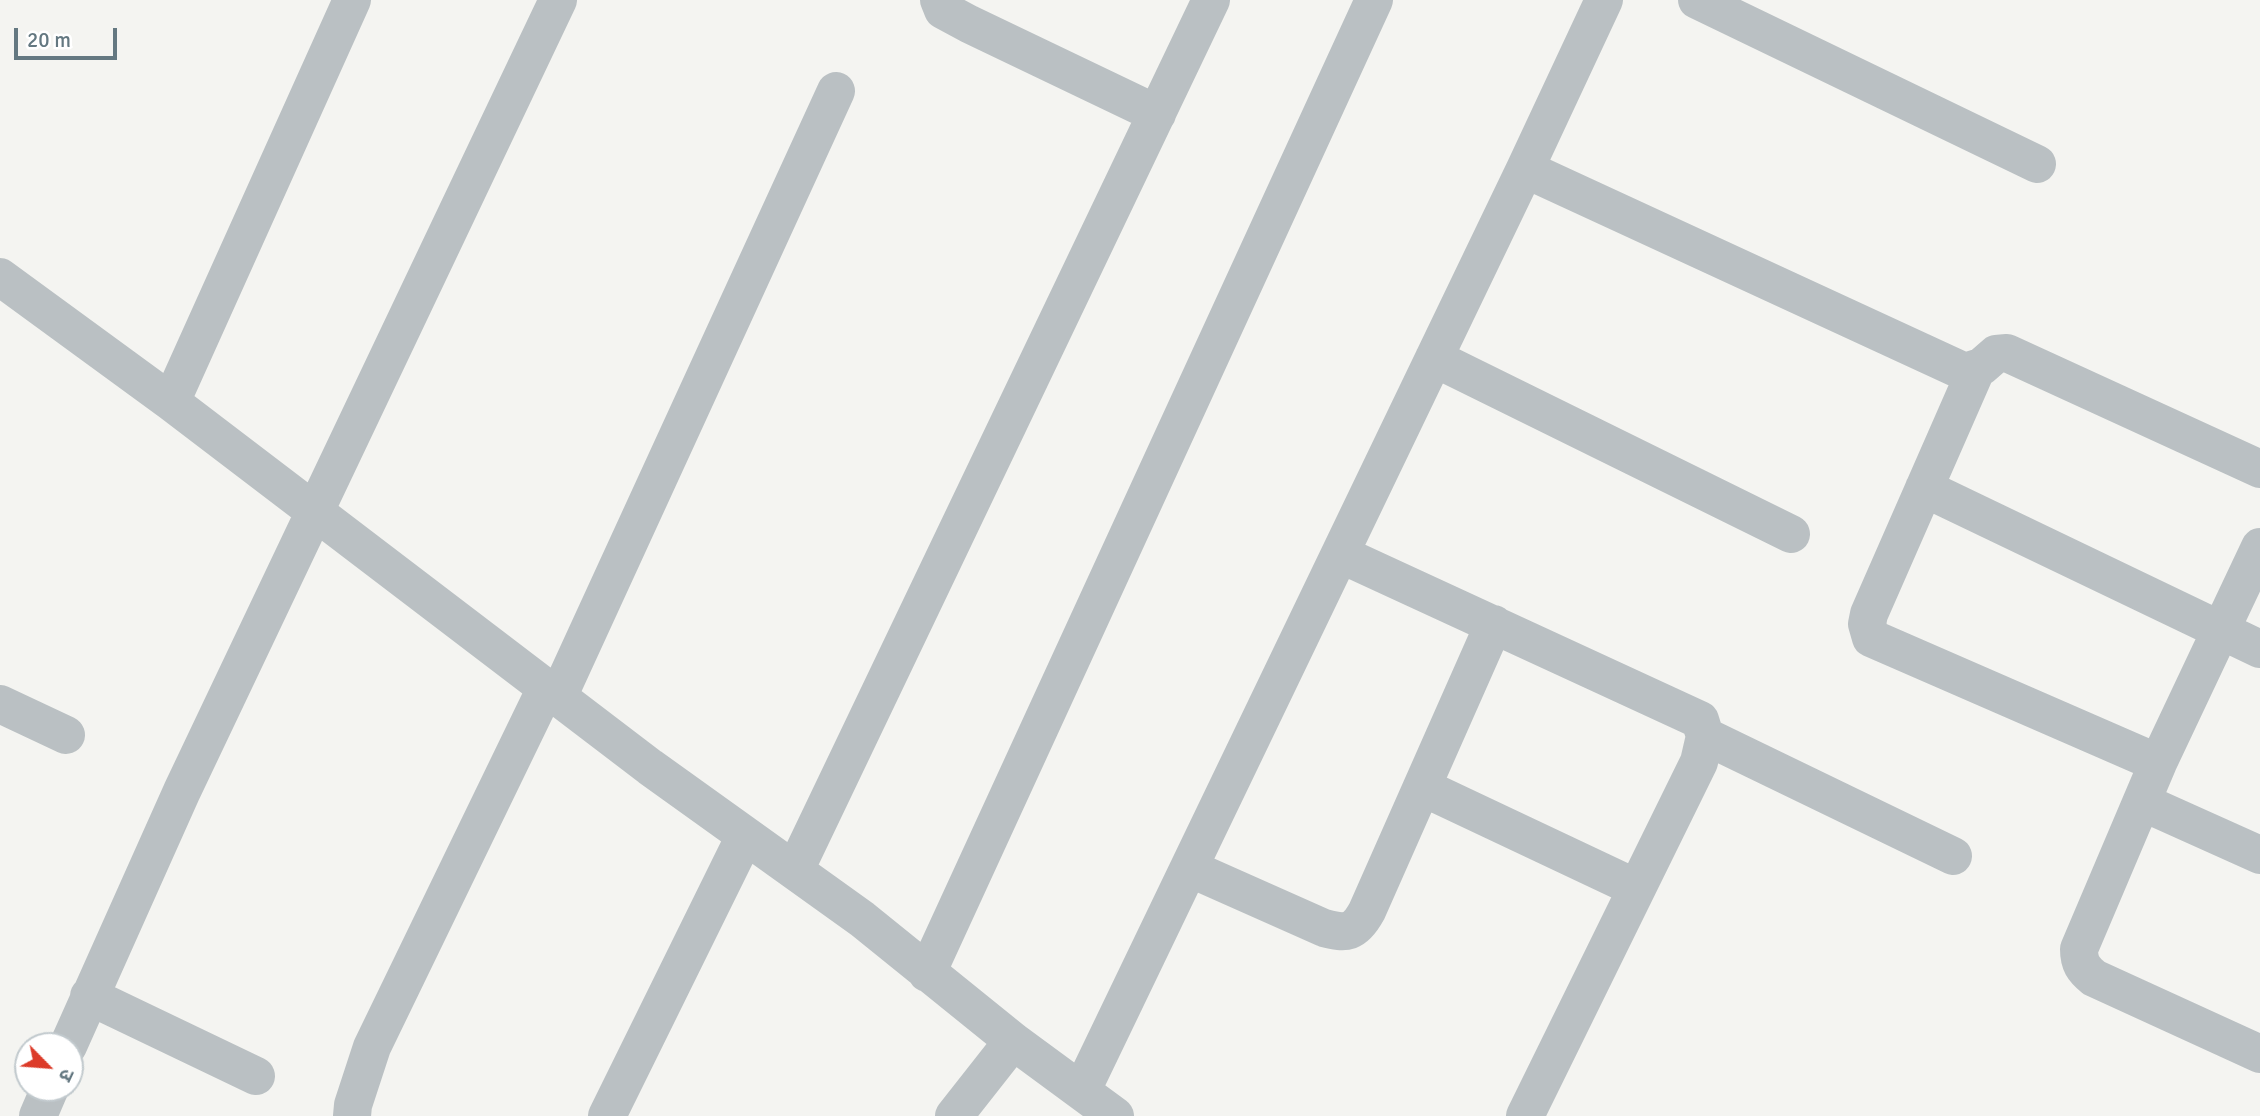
<!DOCTYPE html>
<html>
<head>
<meta charset="utf-8">
<style>
  body { margin:0 }
  #map { position:relative; width:2260px; height:1116px; overflow:hidden; background:#f4f4f1; font-family:Signika,"Noto Sans Devanagari",sans-serif }
  canvas { display:block }
  .north { position:absolute; left:14px; top:1032px; width:70px; height:70px; box-sizing:border-box; background:#fff; border:2px solid #c1c9cd; border-radius:50%; rotate:115deg; font-size:19px; font-weight:700; line-height:28px; text-align:center; color:#647881 }
  .north::after { content:''; display:block; margin:auto; width:24px; height:32px; background:#dc3b29; clip-path:polygon(50% 0,100% 100%,50% 72%,0 100%) }
  .scale { position:absolute; left:14px; top:28px; width:103px; height:32px; box-sizing:border-box; border:4px solid #647881; border-top:0; padding-left:9px; font-size:21px; line-height:24px; white-space:nowrap; color:#647881; -webkit-text-stroke:5px #fff; paint-order:stroke }
</style>
</head>
<body>
<div id="map">
<canvas width="2260" height="1116"></canvas>
<div class="north">उ</div>
<div class="scale">20 m</div>
</div>
<script>
const context = document.querySelector('canvas').getContext('2d');
context.lineJoin = 'round';
function trace(path, color, width, dash) { context.strokeStyle = color; context.lineWidth = width; context.lineCap = dash ? 'butt' : 'round'; context.setLineDash(dash || []); context.stroke(path); }
trace(new Path2D(`
  M939 0 943 10 969 24 1157 114
  M1697 0 2037 164
  M1525 169 1965 372 1981 367 1996 354 2007 353 2260 469
  M0 277 171 402 650 767 862 919 1013 1041 1115 1116
  M1434 358 1791 534
  M1976 370 1869 614 1867 624 1871 638 2158 763
  M171 402 352 0
  M1924 488 2260 649
  M2260 547 2158 763 2079 949C2079 963 2083 969 2094 978L2260 1054
  M1340 554 1700 720 1705 736 1699 762 1525 1116
  M558 697 836 91
  M0 704 66 735
  M1705 736 1953 856
  M1422 787 1636 888
  M2142 802 2260 855
  M1189 868 1324 928C1347 934 1355 933 1367 911L1494 624
  M795 870 1211 0
  M927 973 1374 0
  M89 996 256 1076
  M68 1046 182 791 558 0
  M1082 1090 1525 169 1604 0
  M38 1116 50 1088
  M352 1116 353 1105 372 1047 546 688
  M607 1116 745 836
  M954 1116 1013 1041`), '#bac0c3', 38);
</script>
</body>
</html>
